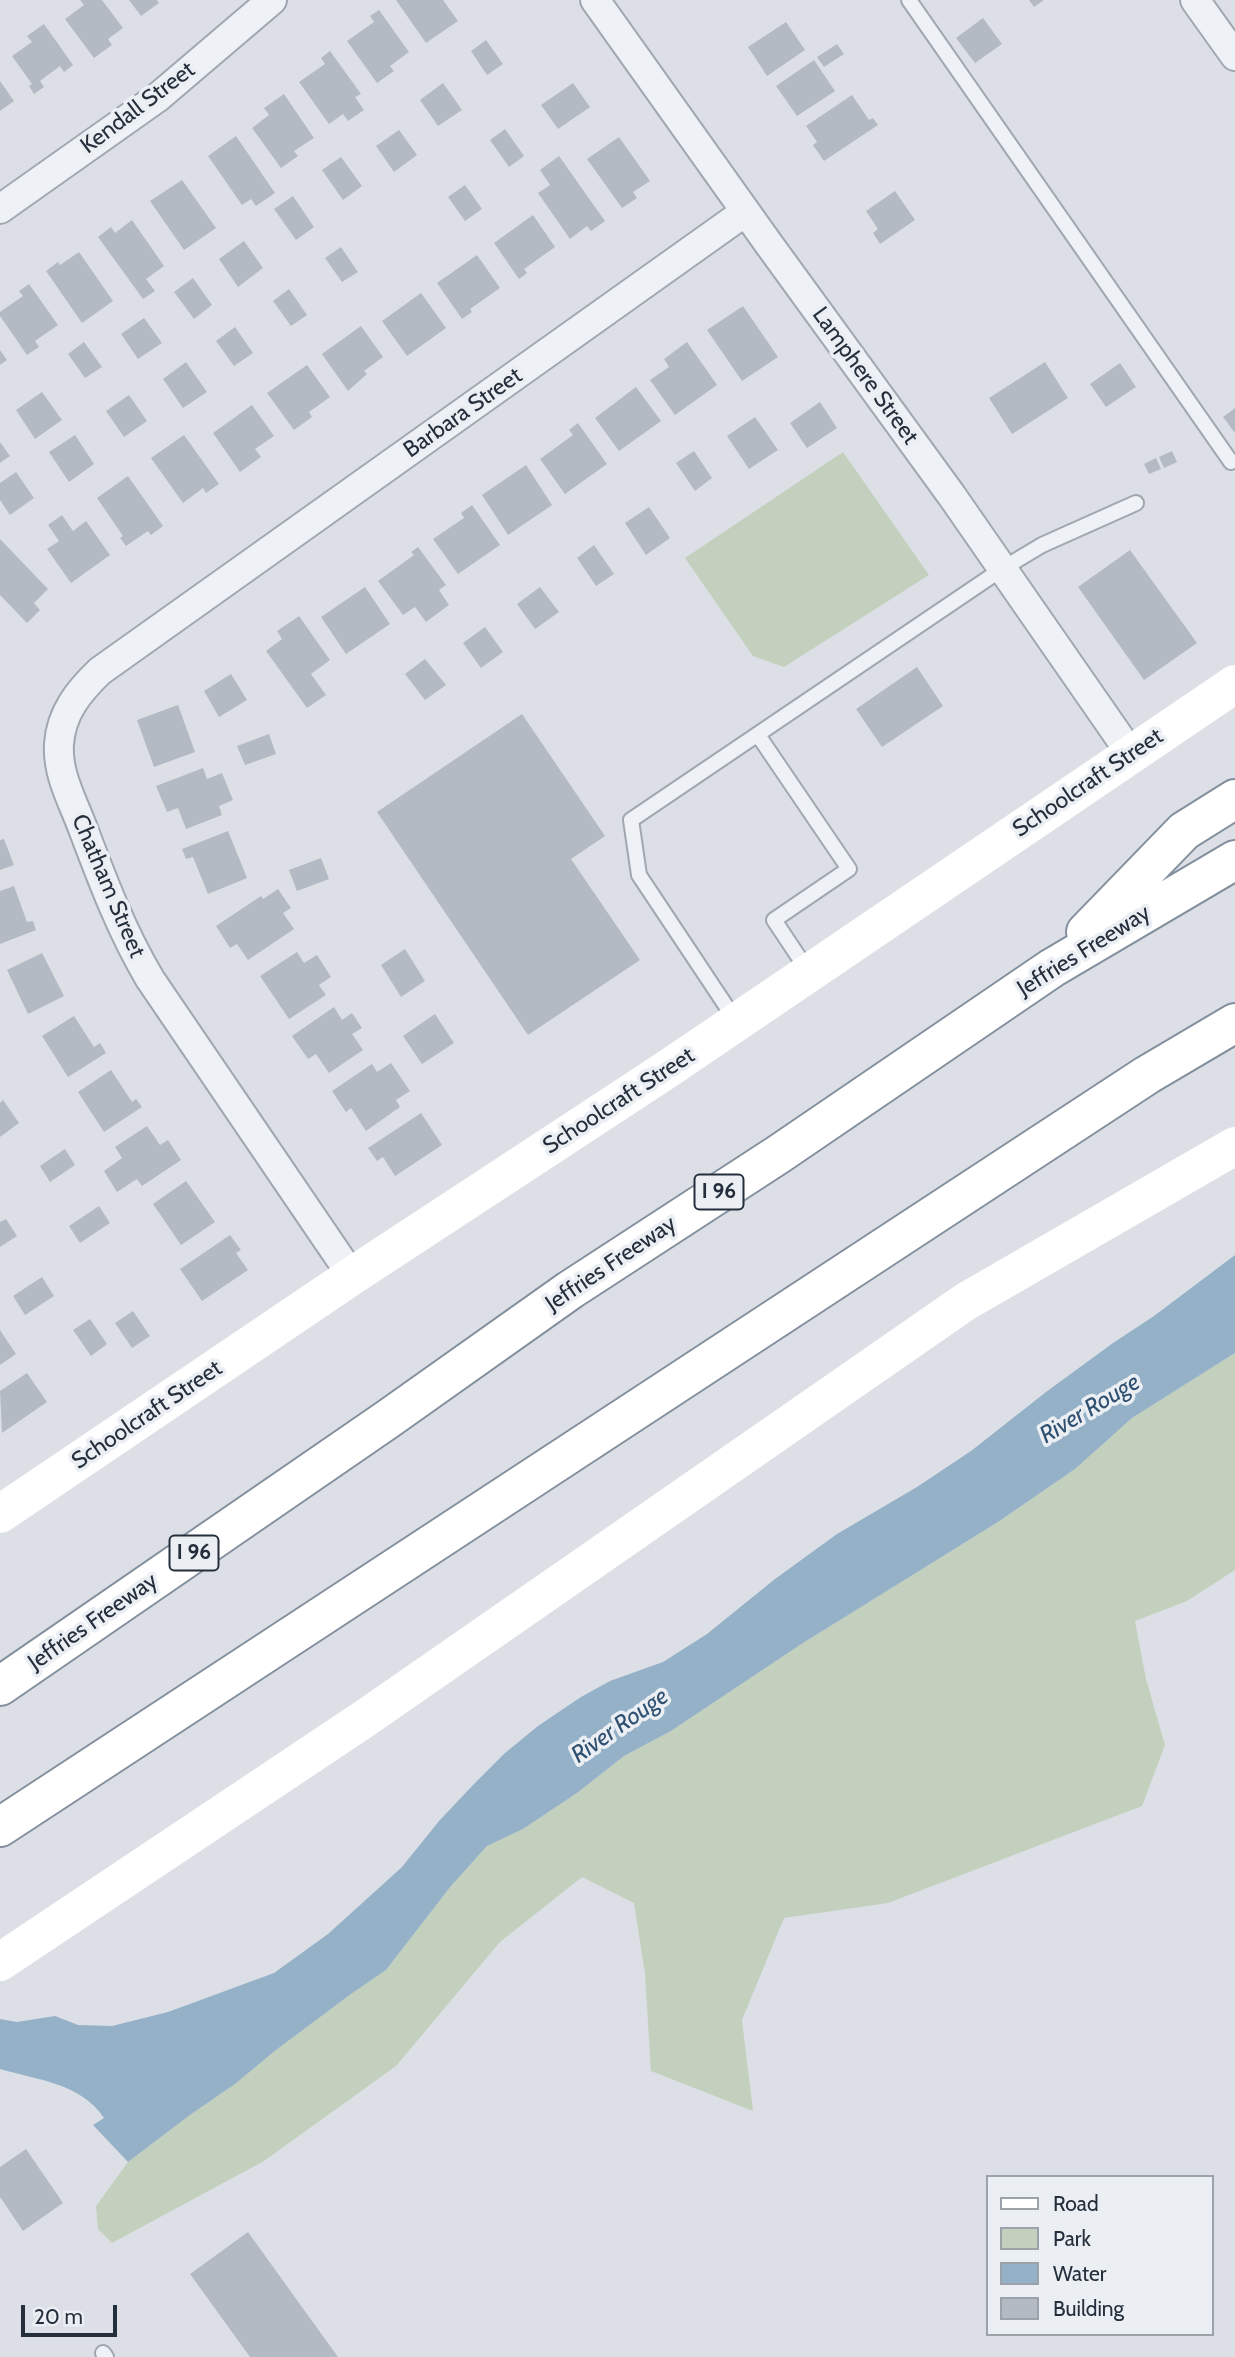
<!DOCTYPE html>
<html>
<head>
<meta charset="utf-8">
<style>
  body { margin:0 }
  #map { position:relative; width:1235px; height:2357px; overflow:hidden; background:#dce0e6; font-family:Cabin,sans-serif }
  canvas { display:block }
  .legend { position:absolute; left:986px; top:2175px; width:228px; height:161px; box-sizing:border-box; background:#ebeff4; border:2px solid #9ca2aa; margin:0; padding:9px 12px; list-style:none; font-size:21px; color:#252f3c }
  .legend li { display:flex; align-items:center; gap:14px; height:35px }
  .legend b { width:35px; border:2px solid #9ca2aa }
  .scale { position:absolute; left:21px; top:2305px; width:96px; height:32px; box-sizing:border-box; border:4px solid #252f3c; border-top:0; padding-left:9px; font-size:21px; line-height:24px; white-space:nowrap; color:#252f3c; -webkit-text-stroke:5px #ebeff4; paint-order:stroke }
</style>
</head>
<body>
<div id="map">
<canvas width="1235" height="2357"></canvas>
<ul class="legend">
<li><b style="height:9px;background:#fff"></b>Road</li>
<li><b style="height:19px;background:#c3d0bd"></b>Park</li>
<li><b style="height:19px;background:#95b1c7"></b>Water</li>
<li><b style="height:19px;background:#b3bac3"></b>Building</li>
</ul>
<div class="scale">20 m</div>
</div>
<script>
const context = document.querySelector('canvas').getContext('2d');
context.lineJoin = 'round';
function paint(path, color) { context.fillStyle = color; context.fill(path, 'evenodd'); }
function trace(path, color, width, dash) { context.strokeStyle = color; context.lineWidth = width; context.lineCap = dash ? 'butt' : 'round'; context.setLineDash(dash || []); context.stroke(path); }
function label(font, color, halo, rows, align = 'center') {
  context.font = font + ' Cabin,sans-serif'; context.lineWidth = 7; context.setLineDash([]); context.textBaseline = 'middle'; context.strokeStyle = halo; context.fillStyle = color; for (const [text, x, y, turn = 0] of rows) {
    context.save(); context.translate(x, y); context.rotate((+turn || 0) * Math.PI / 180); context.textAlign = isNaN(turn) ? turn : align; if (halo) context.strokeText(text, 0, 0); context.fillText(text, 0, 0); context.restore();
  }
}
paint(new Path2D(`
  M843 452 929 575 784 667 753 656 685 558Z
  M1235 1353V1570L1187 1601 1135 1621 1146 1679 1165 1745 1142 1806 888 1903 784 1918 742 2020 753 2111 651 2071 645 1974 634 1903 582 1877 500 1942 396 2066 264 2161 112 2243 98 2229 96 2206 128 2162 190 2115 235 2084 276 2050 351 1994 386 1970 451 1886 487 1846 523 1829 577 1793 624 1756 671 1731 803 1643 998 1522 1075 1469 1132 1418Z`), '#c3d0bd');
paint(new Path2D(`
  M1235 1255V1353L1132 1418 1075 1469 998 1522 803 1643 671 1731 624 1756 577 1793 523 1829 487 1846 451 1886 386 1970 351 1994 276 2050 235 2084 190 2115 128 2162 93 2125 104 2118C81 2083 37 2080 0 2069V2019L17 2022 55 2016 78 2025 112 2026 168 2012 274 1973 328 1934 402 1867 439 1821 474 1784 505 1753 538 1726 581 1697 610 1681 663 1662 707 1634 775 1579 837 1534 917 1487 971 1451 1046 1392 1113 1343 1154 1316Z`), '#95b1c7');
paint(new Path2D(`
  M80 0H102L123 28 108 39 112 45 94 58 65 19 84 5Z
  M129 0H157L159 3 141 16Z
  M396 0H443L458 21 426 43Z
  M1029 0H1044L1034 7Z
  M379 10 409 52 390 66 394 71 377 83 347 41 374 22 370 16Z
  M983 18 1002 44 975 63 956 38Z
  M786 22 805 50 767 76 748 47Z
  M44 24 73 65 64 72 60 66 40 81 44 87 34 94 29 86 32 84 12 56 32 42 27 36Z
  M486 40 503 64 487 75 471 51Z
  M837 44 844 54 824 67 817 57Z
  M330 51 361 94 355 97 364 110 348 121 343 114 329 124 299 82 325 64 321 58Z
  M814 60 835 91 797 116 776 86Z
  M0 81 14 101 0 111Z
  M443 83 462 110 438 126 420 100Z
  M573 83 590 107 558 129 541 105Z
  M284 94 314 138 294 151 298 156 281 168 252 128 269 115 264 108Z
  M852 95 869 120 873 118 878 125 824 161 813 145 817 142 806 126Z
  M505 129 524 156 509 167 490 140Z
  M399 130 417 155 394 172 376 146Z
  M236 136 275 193 256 206 251 199 242 205 208 156Z
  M619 137 650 181 633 192 637 198 622 208 587 159Z
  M559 156 605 221 591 231 587 226 570 239 538 193 550 185 540 170Z
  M341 157 362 186 343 200 322 170Z
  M182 180 216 228 184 250 150 201Z
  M465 185 482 209 465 221 448 197Z
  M895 191 915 220 880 244 873 233 878 229 866 211Z
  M293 196 314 227 296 240 274 209Z
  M533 215 555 247 524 269 527 273 519 279 494 243Z
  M132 220 164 266 146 279 155 291 143 299 98 237 111 227 115 233Z
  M244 241 263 268 238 287 219 259Z
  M341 247 358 272 342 282 325 258Z
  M79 252 113 301 82 323 46 271 58 262 60 265Z
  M477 255 500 288 470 309 472 312 462 319 437 283Z
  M193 278 212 305 194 319 174 292Z
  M29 284 58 325 35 341 39 347 27 355 0 316V312L23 296 19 291Z
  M289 289 307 315 291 326 273 301Z
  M421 293 446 328 407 356 382 321Z
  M743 306 778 357 742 381 707 330Z
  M144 318 162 343 138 359 121 334Z
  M361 326 383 357 364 371 367 374 348 391 322 354Z
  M235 327 253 353 234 366 216 341Z
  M84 342 102 367 85 378 68 354Z
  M687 342 717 385 675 415 650 380 669 367 664 359Z
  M0 350 7 360 0 365Z
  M186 362 207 392 183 408 163 379Z
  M1045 362 1068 398 1012 434 989 398Z
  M1120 363 1136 387 1106 407 1090 384Z
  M307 365 330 397 309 412 312 417 294 430 267 393Z
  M636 387 661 421 619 451 595 418Z
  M42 392 62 420 35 439 16 410Z
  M129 395 147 421 124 437 106 411Z
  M820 402 837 428 807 448 790 423Z
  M252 405 274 436 255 449 261 457 240 472 213 433Z
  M1235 408V433L1223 417Z
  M755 417 778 450 749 469 727 436Z
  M578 423 607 464 565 494 540 459 573 435 569 430Z
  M75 435 94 464 69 482 49 452Z
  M184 435 219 484 206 493 203 488 183 503 151 458Z
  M0 442 10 456 0 463Z
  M694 451 712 478 695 491 676 463Z
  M1172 451 1177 462 1164 468 1159 457Z
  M1156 458 1161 469 1149 474 1144 464Z
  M526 465 552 505 508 535 482 495Z
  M16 472 34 498 10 515 0 500V483Z
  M128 476 163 526 151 535 148 531 126 546 120 538 123 536 97 498Z
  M472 505 500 545 458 574 433 539 464 518 461 513Z
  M649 507 670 538 646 555 625 523Z
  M62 515 73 531 86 521 110 555 71 583 47 549 59 541 48 525Z
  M0 539 48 589 34 603 40 610 27 623 0 595Z
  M594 545 614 574 596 586 577 558Z
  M418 547 446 585 439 590 449 605 426 622 415 607 403 615 378 581 414 555 411 552Z
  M1130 550 1197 643 1144 680 1078 587Z
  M365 587 390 624 346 654 321 617Z
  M540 587 559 612 535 629 517 604Z
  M299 616 330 660 311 674 326 695 307 708 266 651 282 639 277 631Z
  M485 627 503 652 481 668 463 643Z
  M425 659 446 685 425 700 405 674Z
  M917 667 943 706 882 747 856 709Z
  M231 674 247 700 219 717 204 691Z
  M178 705 195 752 154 767 137 720Z
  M522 714 605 836 571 859 640 960 528 1035 377 812Z
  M269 734 276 754 245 765 237 746Z
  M203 768 207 779 222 773 233 800 219 806 222 815 186 829 178 808 167 812 156 786Z
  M228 831 247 878 208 894 193 857 186 859 182 849Z
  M4 839 14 865 0 870V840Z
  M321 858 329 879 297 891 289 870Z
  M14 886 27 922 33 921 36 930 0 944V891Z
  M278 889 291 908 283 913 294 929 248 960 237 944 230 948 216 926 261 896 263 899Z
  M405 949 425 981 401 997 381 965Z
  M297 952 304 963 317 955 331 977 319 985 326 995 289 1019 260 976Z
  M42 953 64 996 28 1014 7 970Z
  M334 1007 342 1020 352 1013 362 1028 352 1034 363 1050 329 1073 316 1054 308 1059 292 1036Z
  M435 1014 454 1043 422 1064 403 1036Z
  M74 1016 94 1047 100 1043 106 1053 68 1077 42 1036Z
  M391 1063 410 1091 396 1100 400 1107 366 1131 351 1108 346 1112 332 1091 372 1064 377 1072Z
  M111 1070 132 1102 136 1099 142 1107 104 1132 78 1092Z
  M3 1100 19 1123 0 1137V1103Z
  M421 1113 442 1145 395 1176 383 1157 377 1161 368 1148Z
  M147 1126 160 1145 168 1140 181 1160 142 1186 137 1179 117 1192 104 1171 122 1158 115 1147Z
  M65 1149 75 1165 50 1182 40 1166Z
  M186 1181 215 1222 181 1245 153 1204Z
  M99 1206 110 1223 80 1243 69 1226Z
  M6 1219 17 1236 0 1247V1222Z
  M230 1235 241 1250 236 1253 248 1270 202 1301 180 1269Z
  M42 1277 54 1296 25 1315 13 1296Z
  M133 1311 150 1336 132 1348 115 1323Z
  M90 1319 107 1344 91 1356 73 1330Z
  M0 1330 16 1354 0 1365Z
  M27 1373 47 1402 2 1433 0 1391Z
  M26 2149 63 2203 23 2231 0 2197V2167Z
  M248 2232 338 2357H250L190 2274Z`), '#b3bac3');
const lane = new Path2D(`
  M909 0 1231 462
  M758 735 849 869 774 920 808 971
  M736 1021 639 875 631 820 1002 569 1042 545 1136 503
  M103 2353 106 2357`);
const street = new Path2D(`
  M595 0 768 243 952 496 1131 754
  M1195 0 1235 56
  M0 209 157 98 272 0
  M352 1276 150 979C121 930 102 879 82 826 72 800 57 773 59 744 61 713 79 691 100 671L745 212`);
const highway = new Path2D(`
  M1086 932 1184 831 1235 799
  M0 1686 388 1419 570 1290 779 1154 1052 968 1235 860
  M0 1827 1147 1075 1235 1023`);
trace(lane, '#a1a7b0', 18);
trace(street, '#a1a7b0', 32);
trace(highway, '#838f9d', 42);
trace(lane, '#eef1f5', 14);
trace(street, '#eef1f5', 28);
trace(new Path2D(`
  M0 1514 352 1276 666 1070 1235 684
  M0 1962 364 1719 965 1302 1235 1146`), '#fff', 38);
trace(highway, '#fff', 38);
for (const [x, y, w] of [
  [719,1192,49],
  [194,1553,49]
]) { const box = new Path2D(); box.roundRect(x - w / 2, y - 17.5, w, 35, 5); context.fillStyle = '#ebeff4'; context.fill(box); trace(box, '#252f3c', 2); }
label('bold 21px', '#252f3c', null, [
  ["I 96",719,1192],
  ["I 96",194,1553]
]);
label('23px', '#252f3c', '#ebeff4', [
  ["Kendall Street",138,108,-37],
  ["Lamphere Street",865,376,54],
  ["Barbara Street",463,413,-35],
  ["Schoolcraft Street",1088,783,-34],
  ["Chatham Street",108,886,67],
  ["Jeffries Freeway",1084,951,-32],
  ["Schoolcraft Street",619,1101,-33],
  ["Jeffries Freeway",611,1264,-34],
  ["Schoolcraft Street",147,1415,-34],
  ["Jeffries Freeway",93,1622,-35]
]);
label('italic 24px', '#2f5071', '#ebeff4', [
  ["River Rouge",1090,1409,-31],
  ["River Rouge",620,1726,-35]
]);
</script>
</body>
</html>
